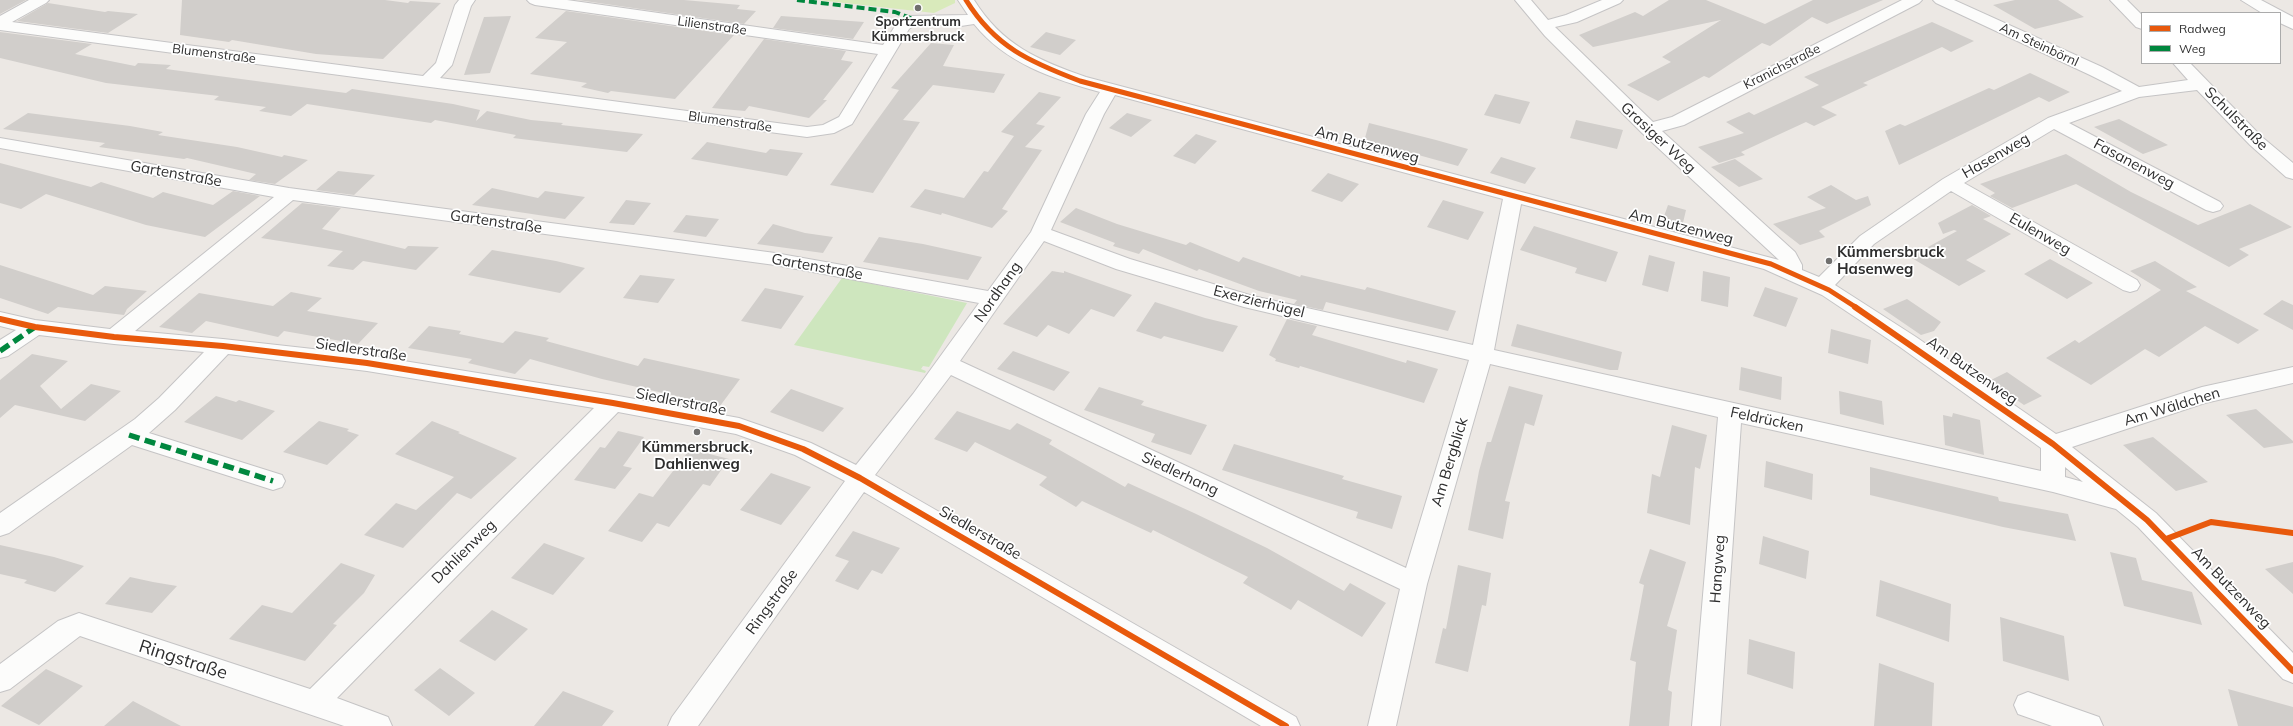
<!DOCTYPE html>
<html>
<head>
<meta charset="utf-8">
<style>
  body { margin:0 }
  #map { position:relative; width:2293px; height:726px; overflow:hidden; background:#ece8e4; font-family:Mulish,sans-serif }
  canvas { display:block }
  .legend { position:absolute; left:2141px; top:12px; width:140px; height:52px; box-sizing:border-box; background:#fff; border:1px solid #ababab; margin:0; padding:5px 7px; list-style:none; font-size:12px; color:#2e2e2e }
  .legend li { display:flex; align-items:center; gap:8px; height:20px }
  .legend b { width:20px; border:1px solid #ababab }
</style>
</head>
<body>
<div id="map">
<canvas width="2293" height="726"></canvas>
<ul class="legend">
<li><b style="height:5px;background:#e8590c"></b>Radweg</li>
<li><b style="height:5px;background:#00873e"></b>Weg</li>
</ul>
</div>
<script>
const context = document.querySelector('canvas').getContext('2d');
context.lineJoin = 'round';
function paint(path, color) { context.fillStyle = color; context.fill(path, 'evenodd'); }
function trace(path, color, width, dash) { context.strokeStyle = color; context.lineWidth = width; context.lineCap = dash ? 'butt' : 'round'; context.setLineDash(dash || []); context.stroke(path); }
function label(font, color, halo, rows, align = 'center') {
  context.font = font + ' Mulish,sans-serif'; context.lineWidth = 3.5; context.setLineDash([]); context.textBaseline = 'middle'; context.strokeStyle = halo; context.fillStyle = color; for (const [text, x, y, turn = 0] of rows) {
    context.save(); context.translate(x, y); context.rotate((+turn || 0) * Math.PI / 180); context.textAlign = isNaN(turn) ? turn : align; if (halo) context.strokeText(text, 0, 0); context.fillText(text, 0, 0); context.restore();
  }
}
paint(new Path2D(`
  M842 278 853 280 967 303 929 367 923 366 921 369 926 371 925 373 794 345Z`), '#cee6be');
paint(new Path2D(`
  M818 0H955V3L934 13Z`), '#d9eabb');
paint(new Path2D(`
  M0 0H26L0 14Z
  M182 0H385L408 3 410 1 441 3 383 59 316 54 232 40 229 42 180 35Z
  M578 0H684L740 5 737 9 756 11 744 24Z
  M1669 0H1706L1765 24 1813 0H1883L1827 24 1812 17 1770 46 1762 43 1709 78 1704 76 1658 101 1627 85 1671 62 1662 57 1721 20 1593 47 1579 35 1635 12 1643 16Z
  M2015 0H2058L2084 17 2035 29 1993 5Z
  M48 3 105 12 108 11 138 14 108 33 17 21Z
  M566 11 734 35 675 99 611 91 608 93 581 87 587 83 530 74 567 42 535 38Z
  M511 16 490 73 464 75 484 17Z
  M781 16 864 22 853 39 773 28Z
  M1932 22 1974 41 1951 52 1942 47 1863 83 1868 85 1821 107 1837 115 1814 126 1806 122 1741 152 1745 155 1719 163 1698 147 1744 133 1726 122 1749 112 1754 115 1819 85 1804 77Z
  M0 32 92 44 75 54 135 66 138 63 171 65 166 69 346 93 352 89 453 104 480 110 476 121 487 111 531 120 563 123 561 125 643 134 627 152 513 138 516 135 435 120 431 123 307 104 291 116 259 111 266 107 214 100 219 96 106 83 0 58Z
  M1046 32 1076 40 1060 55 1030 47Z
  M764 39 846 51 841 60 853 62 823 100H827L809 118 749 106 745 111 712 108Z
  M931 43 954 45 943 66 1005 74 994 93 933 85 903 120 920 122 873 193 830 185 899 90 891 88Z
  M2030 73 2070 92 2049 102 2039 97 1899 165 1885 131 1900 124 1905 126 1989 88 1994 90Z
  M1039 92 1061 97 1036 124 1045 126 1025 147 1042 150 1002 209 1008 211 992 228 942 213 941 215 910 207 925 189 964 198 984 171 988 172 1014 136 1001 132Z
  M1495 94 1530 102 1520 124 1484 115Z
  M28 113 130 126 163 132 158 135 237 147 282 157 284 155 308 160 275 184 249 180 256 174 187 158 184 159 99 147 105 143 3 129Z
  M1127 113 1152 120 1131 137 1109 128Z
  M2119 119 2168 145 2143 154 2094 127Z
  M1576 120 1623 130 1617 149 1570 138Z
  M1369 123 1436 140 1468 149 1458 166 1368 141 1365 138Z
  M1196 134 1217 141 1195 164 1173 156Z
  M707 142 766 153 770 149 803 153 787 176 691 159Z
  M2066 154 2131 192 2198 225 2250 204 2292 227 2239 249 2249 255 2229 267 2076 184 2012 208 1990 196 1995 193 1980 184Z
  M1501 157 1536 168 1525 184 1490 173Z
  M1735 159 1763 179 1739 187 1711 167Z
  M0 163 91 187 101 182 153 198 163 192 213 205 233 191 260 196 205 237 146 225 46 194 21 209 0 203Z
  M338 171 375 175 354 195 316 190Z
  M1328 173 1359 184 1342 202 1311 191Z
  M1831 185 1856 200 1868 196 1871 205 1819 231 1825 237 1800 245 1773 224 1826 208 1807 197Z
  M492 188 538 198 545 191 585 197 565 219 472 205Z
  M626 200 651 203 634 225 609 223Z
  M1443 200 1484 212 1468 240 1427 227Z
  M302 203 341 208 322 229 405 249 408 246 439 247 416 270 363 261 353 270 327 266 343 251 261 238Z
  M1668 205 1686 210 1682 227 1662 222Z
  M1972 205 1991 216 1983 219 2011 234 1966 260 1986 271 1959 286 1910 257 1957 231 1954 230 1943 234 1938 223Z
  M1076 208 1117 224 1186 245 1190 242 1239 262 1243 257 1300 277 1301 275 1365 290 1367 287 1456 311 1448 331 1326 302 1323 310 1294 304 1297 300 1259 291 1199 269 1197 271 1143 249 1139 254 1113 246 1115 243 1060 222Z
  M686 215 719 219 706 237 673 232Z
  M773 224 805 233 833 237 823 253 757 244Z
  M1534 226 1618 252 1606 282 1575 273 1577 268 1520 250Z
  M879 237 923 244 982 257 968 280 863 262Z
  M492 250 556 261 585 268 560 293 468 275Z
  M1649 255 1675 262 1668 292 1642 285Z
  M2050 259 2093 283 2067 299 2024 274Z
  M2155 261 2197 287 2186 291 2259 330 2238 344 2205 326 2159 357 2145 349 2091 385 2046 358 2075 340 2079 343 2161 290 2130 271Z
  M0 265 93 295 105 286 147 291 127 309 124 315 58 307 48 314 0 298Z
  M1052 271 1064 273V271L1132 295 1114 317 1091 309 1069 334 1048 325 1037 337 1003 324Z
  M1703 271 1730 277 1728 307 1701 301Z
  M640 275 675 279 658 303 623 298Z
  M1765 287 1798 298 1786 327 1753 316Z
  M765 288 804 296 781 329 741 321Z
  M291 292 322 298 307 311 378 323 358 344 284 331 278 337 206 321 192 333 159 327 199 293 273 306Z
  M1907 299 1941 322 1934 331 1921 335 1883 309Z
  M2282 300 2293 305V330L2263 314Z
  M1155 302 1205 318 1238 326 1223 352 1164 336 1161 339 1136 331Z
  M1287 319 1317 326 1312 335 1406 363 1407 360 1438 369 1424 403 1300 366 1299 368 1275 361 1276 359 1269 355Z
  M1517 324 1622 352 1618 370H1610L1511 346Z
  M429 326 461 331 459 334 503 343 515 331 549 338 546 341 638 366 644 358 740 379 720 406 602 379 530 359 515 374 468 363 472 359 408 348Z
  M1831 329 1871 340 1868 364 1828 353Z
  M1013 351 1070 372 1054 391 997 369Z
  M32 354 68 361 40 386 61 409 91 384 121 391 85 421 15 405 0 418V380Z
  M1741 367 1782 377 1781 400 1739 390Z
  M2007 372 2020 381 2042 396 2024 405 1989 381Z
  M1509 386 1543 395 1534 426 1525 423 1505 501 1510 502 1503 539 1468 530 1479 471 1487 442H1491Z
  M1099 387 1144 401 1141 405 1207 425 1191 455 1151 442 1155 434 1084 410Z
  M791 389 844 408 823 432 770 412Z
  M1839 391 1882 401 1884 425 1840 414Z
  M216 396 236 402 239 400 275 411 242 440 184 422Z
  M2256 409 2293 441V443L2264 448 2226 415Z
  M957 411 1010 430 1017 423 1052 440 1049 444 1125 487 1128 483 1194 513 1267 548 1344 591 1350 583 1386 603 1362 637 1298 600 1291 610 1243 583 1248 577 1153 530 1151 533 1082 501 1076 507 1039 485 1047 477 975 442 967 452 934 439Z
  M1953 413 1980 420 1984 455 1945 445 1943 415 1952 417Z
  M319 421 349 429 347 431 359 435 327 465 283 452Z
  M432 421 460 432 458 433 517 458 471 499 457 493 403 548 364 535 396 503 416 510 454 477 395 454Z
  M1672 425 1707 435 1700 469 1695 467 1690 525 1647 513 1652 474 1660 477Z
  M618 431 644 437 623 466 632 468 615 489 574 480 600 447 605 448Z
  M2153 437 2208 482 2176 491 2123 445Z
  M1234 444 1344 476 1342 479 1402 496 1392 529 1356 518 1358 512 1222 470Z
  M690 449 729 459 710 486 703 484 669 527 657 523 642 542 608 531 639 493 653 497Z
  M1766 461 1813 474 1812 500 1764 487Z
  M1870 467 1998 497 1999 501 2068 514 2076 541 2003 527 1870 495Z
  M771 473 811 487 781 525 740 510Z
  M853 531 900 548 882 574 872 570 858 590 835 581 849 561 835 556Z
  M1763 536 1809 551 1806 579 1759 564Z
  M544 543 585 558 553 595 511 578Z
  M0 545 54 557 84 566 55 592 24 583 27 580 0 574Z
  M1650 549 1686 562 1667 626 1677 630 1668 690 1672 692 1669 726H1629L1636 662 1630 660 1644 585 1639 583Z
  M2110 552 2136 558 2142 580 2192 592 2202 625 2124 606Z
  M2293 562V594L2265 569Z
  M341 563 375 575 364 593 333 624 337 625 305 661 229 639 262 605 292 613Z
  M1458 565 1491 573 1486 606 1482 605 1468 672 1435 663 1443 628 1446 629Z
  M130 577 153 582 177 586 152 613 105 604Z
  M1880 580 1951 604 1949 642 1876 616Z
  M492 610 528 629 495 661 459 641Z
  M2000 617 2064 636 2069 681 2003 661Z
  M1749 639 1795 652 1793 689 1747 674Z
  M1879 663 1934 683 1932 726H1874Z
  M440 668 475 693 449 716 414 690Z
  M46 669 83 686 39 725 1 706Z
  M2228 689 2293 707V726H2238Z
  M563 691 614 711 602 726H534Z
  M133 701 181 726H104Z`), '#d1cecb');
const minor = new Path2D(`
  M29 0H49L46 3 12 22 423 76 436 63 455 5 459 0H475L471 6 452 65 440 78 807 127 823 125 839 117 878 54 535 5 530 3 527 0H567L883 45 897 23 907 16 968 15 958 0H974C1002 45 1038 60 1086 77L1779 260 1642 133 1545 36 1515 0H1531L1548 20 1566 15 1602 0H1623L1620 3 1577 22 1555 27 1653 122 1672 117 1902 0H1922L1919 3 1684 125 1662 131 1795 252 1802 265V270L1819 277 1860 236 1943 179 2048 118 2122 91 2090 75 1936 3 1933 0H1954L2102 67 2139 87 2188 80 2173 63H2190L2262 137 2293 163V179L2286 177 2250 145 2197 90 2139 97 2069 123 2220 202 2223 206 2220 210 2213 212 2206 210 2054 129 1964 183 2137 280 2140 285 2137 290 2130 292 2123 290 1951 191 1874 244 1835 285 1916 337 2056 434 2202 387 2293 367V383L2205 403 2072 447 2156 513 2293 653V683L2283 679 2138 527 2116 509 2053 492 1741 423 1720 726H1692L1718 417 1490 364 1427 584 1396 726H1368L1400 589 951 375 875 475 1296 717 1300 726H1261L864 492 698 726H668L672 717 845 481 795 455 736 434 618 412 337 698 388 717 392 726H344L80 636 10 689 0 692V664L58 621 79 613 310 689 594 408 367 371 228 354 175 410 149 433 282 475 285 481 282 487 273 490 132 445 9 533 0 536V513L135 419 159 398 204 352 114 344 39 335 8 356 0 358V340L16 330 0 326V312L35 320 110 329 274 197 0 148V138L289 188 775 253 988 291 1031 232 1086 114 1100 92C1053 79 1005 63 974 24L961 26 916 24 909 29 852 124 834 133 807 137 0 30V16ZM1115 95 1503 199 1473 345 1253 296 1130 259 1051 230 1104 114ZM293 200 775 265 979 303 913 394 856 465 811 443 739 418 613 395 367 355 223 339 135 331ZM1521 204 1764 269 1822 295 1900 347 2041 448V471L1494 350ZM1044 241 1116 269 1244 307 1469 360 1406 568 960 361ZM2065 467 2083 482 2065 477Z
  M2110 0H2127L2142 15V29L2136 27Z
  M2241 0H2261L2293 17V29L2280 23V13H2262Z
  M2028 692 2099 717 2103 726H2052L2018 714 2014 705 2018 696Z`);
trace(minor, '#c5c4c5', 2);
paint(minor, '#fcfcfb');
trace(new Path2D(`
  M797 0 895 12 913 19`), '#00873e', 4, [8, 4]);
trace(new Path2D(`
  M0 351 35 327
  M129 435 273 481`), '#00873e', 5.5, [11, 5.5]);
trace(new Path2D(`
  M966 0C995 47 1030 62 1080 81L1771 264 1829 290 1857 308`), '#e8590c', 5);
trace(new Path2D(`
  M1855 307 2053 444 2147 520 2293 671
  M0 319 35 327 114 337 223 346 367 363 613 403 739 426 803 449 860 478 1286 726
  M2166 539 2211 522 2293 533`), '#e8590c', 6);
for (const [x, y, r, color] of [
  [918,8,4,"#706f6e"],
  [1829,261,4,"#706f6e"],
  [697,432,4,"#706f6e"]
]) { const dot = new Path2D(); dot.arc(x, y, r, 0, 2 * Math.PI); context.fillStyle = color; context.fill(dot); trace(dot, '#fff', 1.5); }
label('bold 13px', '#2e2e2e', '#fff', [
  ["Sportzentrum",918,22],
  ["Kümmersbruck",918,37]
]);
label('13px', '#2e2e2e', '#fff', [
  ["Lilienstraße",712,26,8],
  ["Am Steinbörnl",2039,45,25],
  ["Blumenstraße",214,54,7],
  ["Kranichstraße",1782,67,-27],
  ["Blumenstraße",730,122,8]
]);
label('15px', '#2e2e2e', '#fff', [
  ["Schulstraße",2236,119,45],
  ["Grasiger Weg",1658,138,43],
  ["Am Butzenweg",1367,145,15],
  ["Hasenweg",1996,156,-30],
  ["Fasanenweg",2134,164,28],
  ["Gartenstraße",176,174,10],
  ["Gartenstraße",496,222,8],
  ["Am Butzenweg",1681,227,14],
  ["Eulenweg",2040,234,30],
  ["Gartenstraße",817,267,10],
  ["Nordhang",998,292,-55],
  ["Exerzierhügel",1259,302,14],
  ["Siedlerstraße",361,350,8],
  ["Am Butzenweg",1972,371,35],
  ["Siedlerstraße",681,402,11],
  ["Am Wäldchen",2172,407,-17],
  ["Feldrücken",1767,420,12],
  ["Am Bergblick",1450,462,-73],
  ["Siedlerhang",1180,474,25],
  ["Siedlerstraße",980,533,30],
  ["Dahlienweg",464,552,-45],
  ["Hangweg",1718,569,-86],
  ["Am Butzenweg",2231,588,46],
  ["Ringstraße",772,602,-54]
]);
label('bold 15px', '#2e2e2e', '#fff', [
  ["Kümmersbruck",1837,252],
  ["Hasenweg",1837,269],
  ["Kümmersbruck,",697,447,"center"],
  ["Dahlienweg",697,464,"center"]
], 'left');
label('18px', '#2e2e2e', '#fff', [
  ["Ringstraße",183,660,18]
]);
</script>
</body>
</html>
